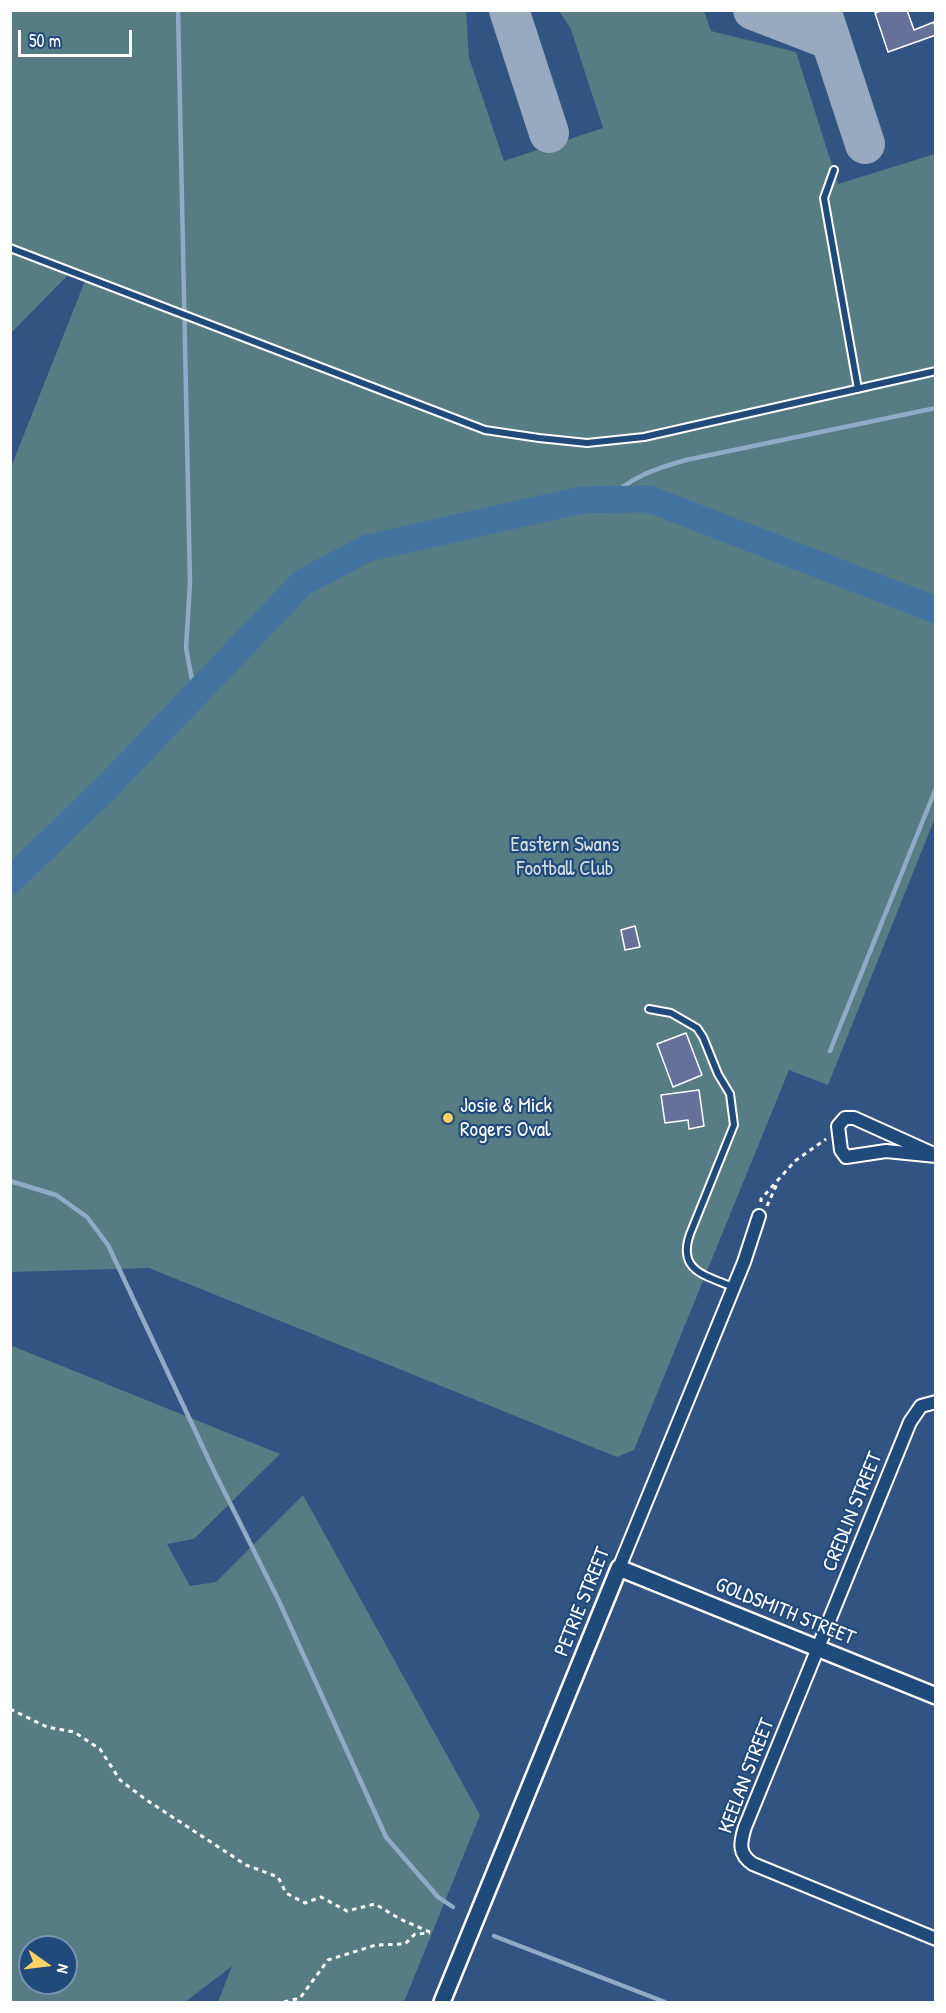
<!DOCTYPE html>
<html>
<head>
<meta charset="utf-8">
<style>
  body { margin:0 }
  #map { position:relative; width:946px; height:2013px; overflow:hidden; background:#325482; font-family:"Patrick Hand",sans-serif }
  canvas { display:block }
  .frame { position:absolute; inset:0; border:12px solid #fff; pointer-events:none }
  .north { position:absolute; left:18px; top:1935px; width:60px; height:60px; box-sizing:border-box; background:#1f4a7a; border:2px solid #7992af; border-radius:50%; rotate:104deg; font-size:16px; font-weight:700; line-height:24px; text-align:center; color:#fff }
  .north::after { content:''; display:block; margin:auto; width:21px; height:27px; background:#ffd166; clip-path:polygon(50% 0,100% 100%,50% 72%,0 100%) }
  .scale { position:absolute; left:18px; top:30px; width:114px; height:27px; box-sizing:border-box; border:3px solid #fff; border-top:0; padding-left:8px; font-size:18px; line-height:21px; white-space:nowrap; color:#fff; -webkit-text-stroke:4px #1f4a7a; paint-order:stroke }
</style>
</head>
<body>
<div id="map">
<canvas width="946" height="2013"></canvas>
<div class="frame"></div>
<div class="north">N</div>
<div class="scale">50 m</div>
</div>
<script>
const context = document.querySelector('canvas').getContext('2d');
context.lineJoin = 'round';
function paint(path, color) { context.fillStyle = color; context.fill(path, 'evenodd'); }
function trace(path, color, width, dash) { context.strokeStyle = color; context.lineWidth = width; context.lineCap = dash ? 'butt' : 'round'; context.setLineDash(dash || []); context.stroke(path); }
function label(font, color, halo, rows, align = 'center') {
  context.font = font + ' "Patrick Hand",sans-serif'; context.lineWidth = 4.5; context.setLineDash([]); context.textBaseline = 'middle'; context.strokeStyle = halo; context.fillStyle = color; for (const [text, x, y, turn = 0] of rows) {
    context.save(); context.translate(x, y); context.rotate((+turn || 0) * Math.PI / 180); context.textAlign = isNaN(turn) ? turn : align; if (halo) context.strokeText(text, 0, 0); context.fillText(text, 0, 0); context.restore();
  }
}
paint(new Path2D(`
  M11 11H466L469 58 504 161 603 128 571 29 559 11H704L711 31 796 52 838 184 935 154V818L828 1085 789 1070 634 1450 617 1457 149 1268 11 1272V467L85 281 68 275 11 333Z
  M10 1345 280 1454 194 1539 167 1544 190 1586 216 1582 303 1495 480 1815 404 2002H218L232 1966 185 2002H11ZM30 1947H66V1983H30Z`), '#567d84');
trace(new Path2D(`
  M178 10 190 583 186 648 195 696
  M607 500C631 477 654 469 686 460L936 408
  M830 1051 936 788
  M10 1181 56 1195 87 1217 108 1245 214 1471 278 1599 386 1837 438 1897 453 1907
  M494 1936 665 2002`), '#8fabc6', 4.5);
trace(new Path2D(`
  M10 881 106 788 303 582 368 548 581 500 649 499 936 610`), '#4573a0', 27);
trace(new Path2D(`
  M509 10 549 133
  M753 10 826 38 832 44
  M821 10 865 144`), '#98aac0', 40);
const building = new Path2D(`
  M883 10H907L914 30 934 22 936 35 888 52 875 13Z
  M635 926 640 947 625 950 621 930Z
  M686 1033 702 1075 673 1087 657 1044Z
  M699 1090 704 1126 689 1129 688 1120 665 1123 661 1095Z`);
paint(building, '#657199');
trace(building, '#fff', 1.5);
const service = new Path2D(`
  M834 170 824 198 858 389
  M10 248 485 430 539 438 587 443 644 437 936 371
  M649 1009 671 1013 697 1028 703 1037 718 1074 730 1094 734 1125 690 1234C677 1271 705 1275 733 1287`);
const minor = new Path2D(`
  M936 1155 854 1118H845L838 1126 841 1150 846 1157 886 1151 936 1156
  M936 1402 921 1406 910 1422 745 1827C740 1843 738 1854 753 1864L936 1939
  M619 1568 744 1262 759 1216`);
const tertiary = new Path2D(`
  M442 2002 619 1568 936 1696`);
trace(service, '#fff', 10);
trace(minor, '#fff', 16);
trace(tertiary, '#fff', 20);
trace(new Path2D(`
  M761 1202V1199L795 1161 826 1139
  M767 1206 777 1184
  M10 1709 47 1727 74 1732 100 1749 120 1780 145 1799 246 1865 278 1877 286 1893 305 1903 321 1897 347 1911 375 1904 400 1919 432 1933
  M284 2002 300 1998 328 1960 376 1945 405 1944 415 1934 430 1933`), '#fff', 3, [4.5, 4.5]);
trace(service, '#1f4a7a', 6);
trace(minor, '#1f4a7a', 12);
trace(tertiary, '#1f4a7a', 15);
for (const [x, y, r, color] of [
  [448,1118,6,"#ffd166"]
]) { const dot = new Path2D(); dot.arc(x, y, r, 0, 2 * Math.PI); context.fillStyle = color; context.fill(dot); trace(dot, '#1f4a7a', 2); }
label('21px', '#d5dee0', '#1f4a7a', [
  ["Eastern Swans",565,845],
  ["Football Club",565,869]
]);
label('21px', '#fff', '#1f4a7a', [
  ["Josie & Mick",460,1106],
  ["Rogers Oval",460,1130]
], 'left');
label('21px', '#fff', '#1f4a7a', [
  ["CREDLIN STREET",853,1512,-68],
  ["PETRIE STREET",583,1602,-68],
  ["GOLDSMITH STREET",785,1612,22],
  ["KEELAN STREET",747,1776,-69]
]);
</script>
</body>
</html>
